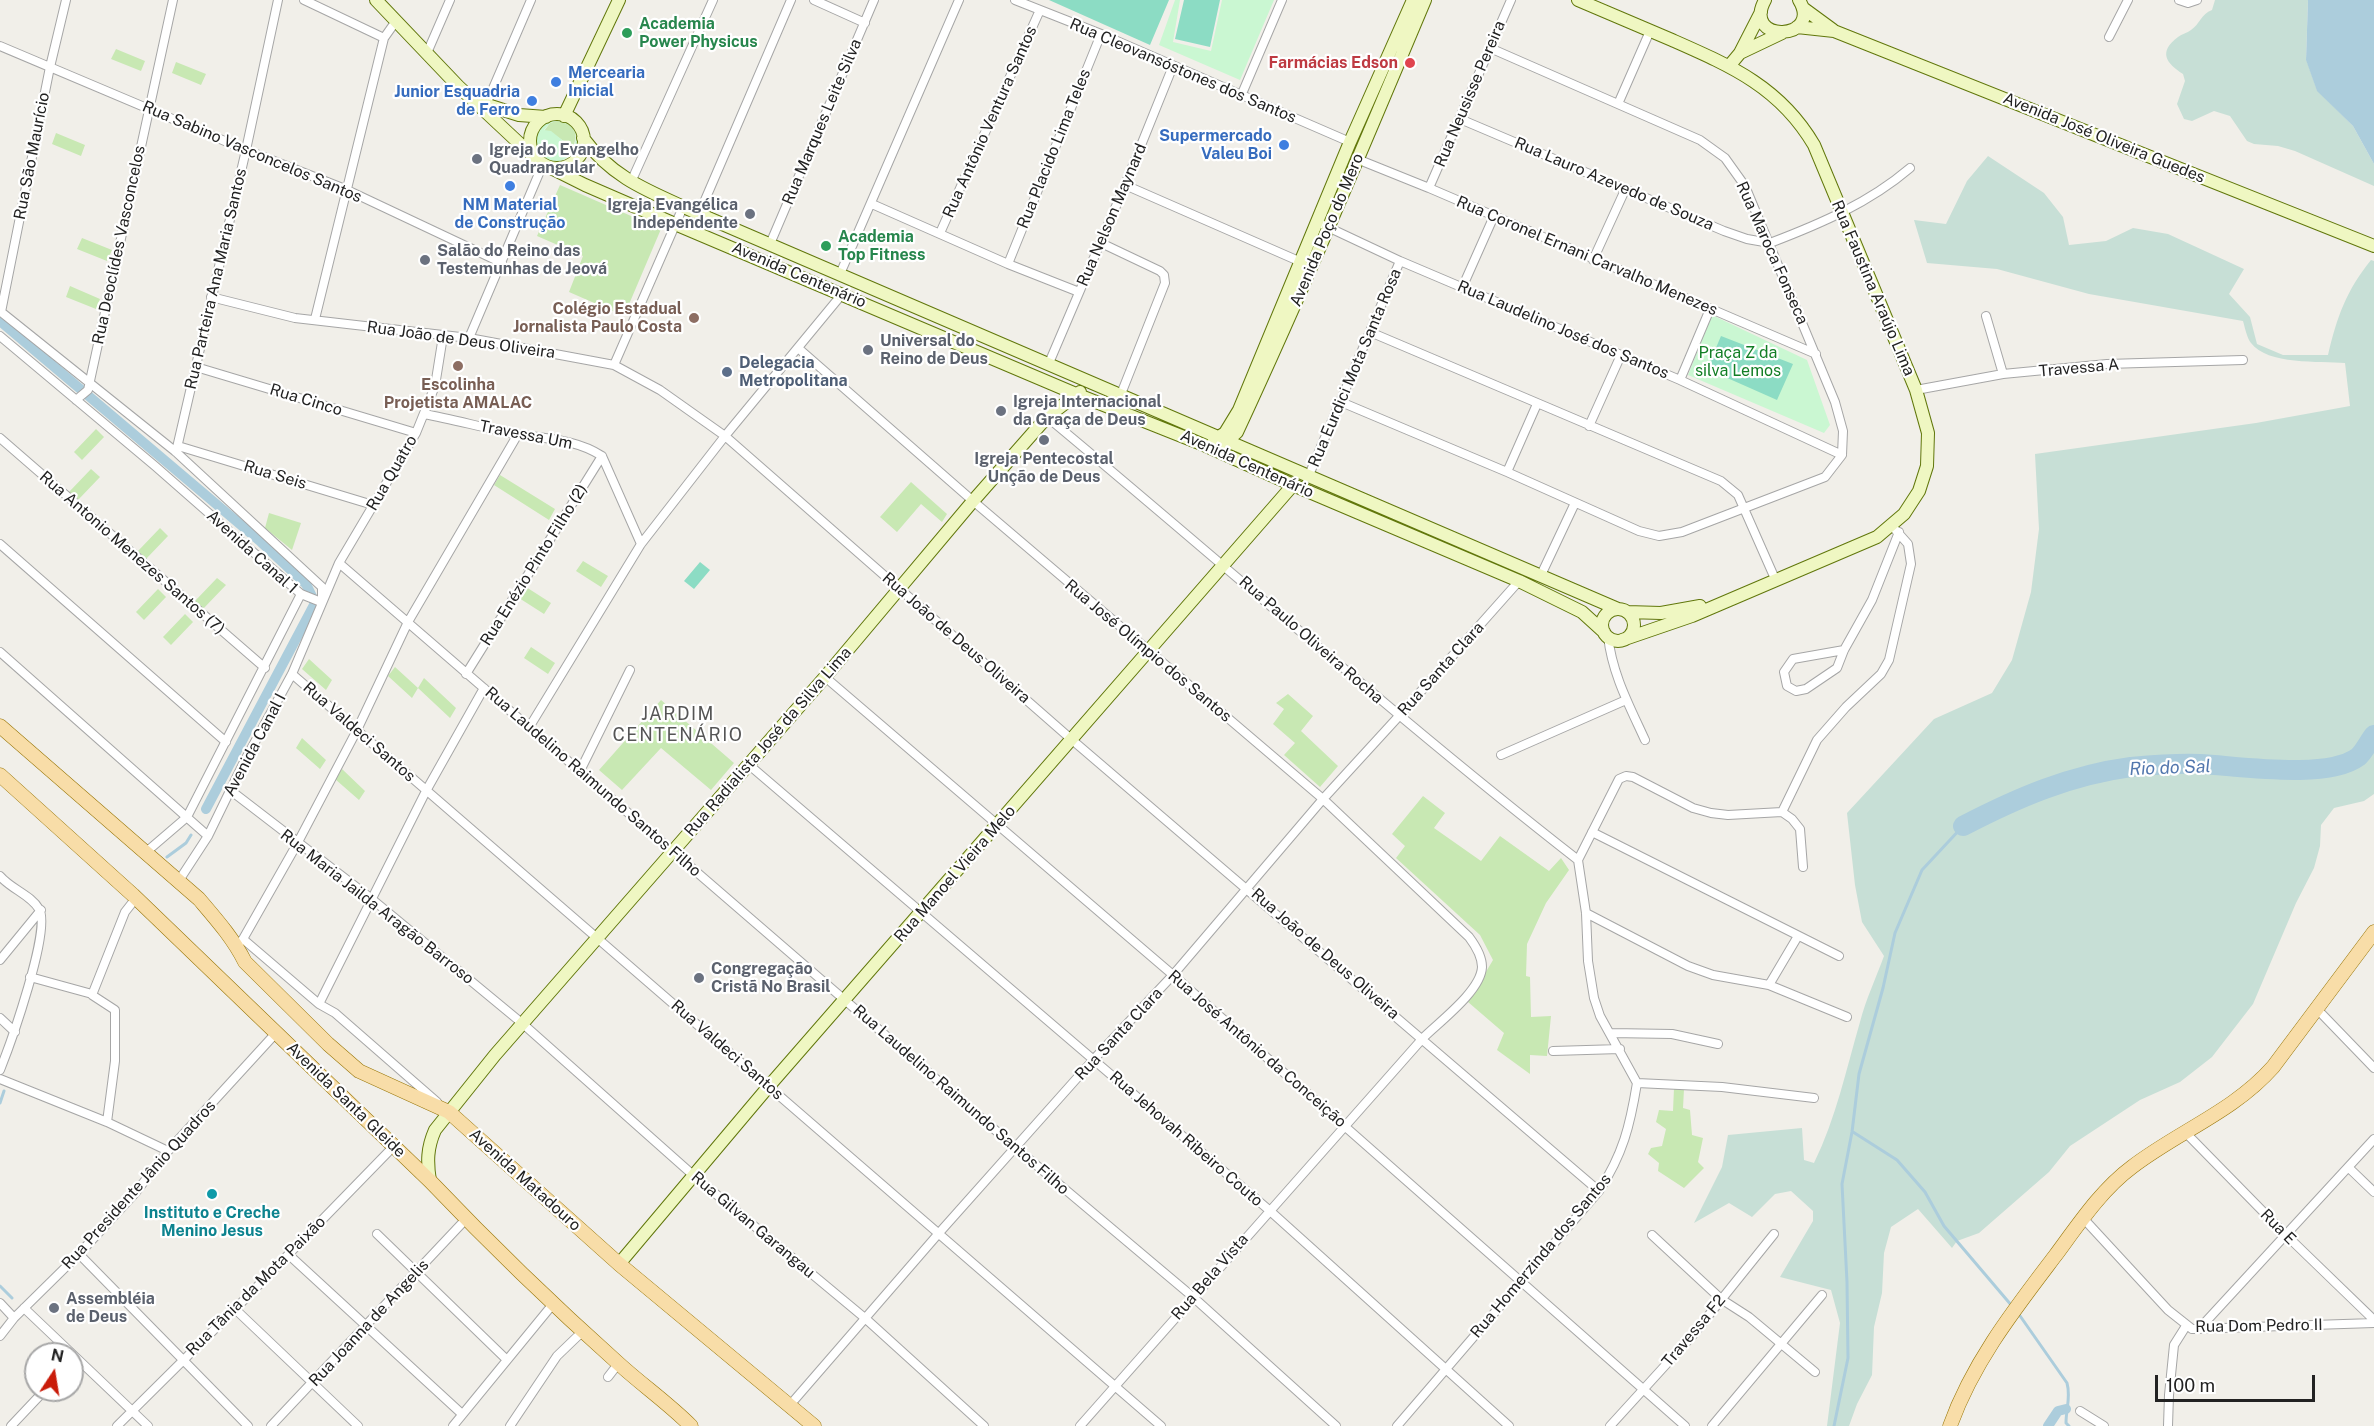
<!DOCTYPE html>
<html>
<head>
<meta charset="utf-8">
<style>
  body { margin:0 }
  #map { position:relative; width:2374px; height:1426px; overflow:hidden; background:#f1efe9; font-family:"Public Sans",sans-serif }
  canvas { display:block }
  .north { position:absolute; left:24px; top:1342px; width:60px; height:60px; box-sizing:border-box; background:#fff; border:2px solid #a7a7a7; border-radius:50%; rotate:12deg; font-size:16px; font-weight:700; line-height:24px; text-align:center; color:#222 }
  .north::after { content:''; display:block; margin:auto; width:21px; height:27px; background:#c91c0a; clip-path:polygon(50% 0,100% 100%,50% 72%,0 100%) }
  .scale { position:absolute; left:2155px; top:1375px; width:160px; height:27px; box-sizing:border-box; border:3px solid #222; border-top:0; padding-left:8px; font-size:18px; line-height:21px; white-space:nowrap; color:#222; -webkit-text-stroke:4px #fff; paint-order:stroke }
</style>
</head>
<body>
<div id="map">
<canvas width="2374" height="1426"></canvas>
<div class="north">N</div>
<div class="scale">100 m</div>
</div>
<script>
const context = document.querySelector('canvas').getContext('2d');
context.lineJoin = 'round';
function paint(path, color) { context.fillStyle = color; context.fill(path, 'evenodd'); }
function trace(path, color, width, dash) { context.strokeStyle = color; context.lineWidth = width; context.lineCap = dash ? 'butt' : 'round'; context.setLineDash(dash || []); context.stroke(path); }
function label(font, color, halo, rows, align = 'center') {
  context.font = font + ' "Public Sans",sans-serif'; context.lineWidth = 4.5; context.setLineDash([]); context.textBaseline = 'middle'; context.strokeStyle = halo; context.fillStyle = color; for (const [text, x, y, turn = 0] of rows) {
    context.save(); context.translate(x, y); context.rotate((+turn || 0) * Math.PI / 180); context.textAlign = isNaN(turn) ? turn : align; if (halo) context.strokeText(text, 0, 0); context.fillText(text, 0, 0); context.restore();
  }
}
paint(new Path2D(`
  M116 49 145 61 141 71 111 59Z
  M176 62 206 74 201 85 172 73Z
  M560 120C574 123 579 134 573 147L556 136 555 141 550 142 553 138 549 133 541 135 550 123Z
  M56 133 85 145 81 156 52 144Z
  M560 185 661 229 624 316 569 292 583 256 537 236Z
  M82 238 112 250 107 261 77 249Z
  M70 286 100 299 96 309 66 297Z
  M96 429 104 437 82 460 74 452Z
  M91 469 100 477 78 500 69 492Z
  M500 475 555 509 549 520 494 485Z
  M911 482 947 514 942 522 921 504 897 532 880 517Z
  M269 513 301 523 292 550 265 528Z
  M160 528 168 536 146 559 138 551Z
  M583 561 608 576 601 587 576 571Z
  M217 578 226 585 203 609 195 601Z
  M526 587 551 603 544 614 519 598Z
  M158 589 166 597 144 620 136 612Z
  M185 614 193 622 171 645 163 637Z
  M531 647 555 663 548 674 524 658Z
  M309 659 332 680 326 690 302 669Z
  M395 667 418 688 424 678 456 708 450 718 418 688 412 698 388 676Z
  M1288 694 1313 716 1301 731 1338 766 1320 787 1284 755 1295 743 1273 724 1284 709 1276 703Z
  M661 700 734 763 711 790 661 748 622 790 599 770Z
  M302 738 326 760 320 769 296 748Z
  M342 769 365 791 359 800 335 779Z
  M1423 796 1445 813 1434 828 1481 861 1500 836 1549 871 1561 858 1569 870 1546 903 1527 944 1526 976 1530 977 1531 1017 1551 1016 1547 1056 1530 1055V1074L1497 1050 1504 1033 1468 1002 1493 960 1480 935 1396 858 1405 846 1392 834Z
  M1674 1088 1684 1089 1683 1108 1690 1110 1692 1135 1703 1138 1698 1162 1704 1168 1684 1188 1658 1171 1659 1163 1648 1154 1651 1148 1662 1146 1666 1129 1656 1122 1659 1110 1673 1111Z`), '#c8e8b3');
paint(new Path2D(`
  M2215 0H2308L2306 59 2317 90 2353 126 2374 164V186L2295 151 2278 146 2254 144 2247 141 2230 116 2214 111 2192 121 2184 119 2177 104 2185 81 2183 74C2166 63 2158 52 2178 37 2182 34 2187 33 2191 30 2200 24 2201 14 2212 10Z
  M1988 156 2044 193 2063 217 2069 245 2106 241 2133 228 2168 234 2244 269 2229 294 2250 317 2257 344 2283 355H2328C2337 317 2346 291 2371 260L2374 261V794L2364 801 2334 808 2321 825 2320 846 2314 868 2296 903 2253 1004 2212 1057 2180 1082 2140 1100 2070 1146 2049 1172 1979 1233 1957 1241 1952 1248 1918 1209 1891 1227 1884 1253 1882 1293 1874 1327 1872 1375 1857 1404 1849 1426H1827L1840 1323 1831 1290 1780 1277 1813 1221V1211L1791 1191 1775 1194 1752 1217 1729 1203 1694 1223 1722 1167 1728 1135 1802 1128 1804 1160 1814 1163C1836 1118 1846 1070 1860 1022 1866 999 1876 978 1884 956L1862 922 1855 885 1847 813 1934 719 1992 693 2012 660 2031 592 2039 529 2035 454 2256 423 2350 406 2345 363C2320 361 2267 365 2251 343 2247 338 2245 328 2243 321L2089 294 1997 269 1927 263 1914 220 1946 224 1967 181Z`), '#c7dfd6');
paint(new Path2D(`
  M1175 0H1180L1173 42 1211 51 1222 0H1274L1240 80 1159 45Z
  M559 118C610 128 552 191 537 146 531 130 545 119 559 118ZM560 120C574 123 579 134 574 146L571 147 551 131 544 130 550 123Z
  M1712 315 1807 360 1830 425 1824 433 1688 375Z`), '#caf7d2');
paint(new Path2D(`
  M1049 0H1169L1150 45Z
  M1184 0H1220L1210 47 1175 39Z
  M1721 336 1793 364 1777 400 1707 369Z
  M700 562 710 570 694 589 684 581Z`), '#8cdcc4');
paint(new Path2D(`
  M2308 0H2374V164L2353 126 2317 91 2306 60Z`), '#accddc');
trace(new Path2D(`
  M167 857 186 843 191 835
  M0 1103 4 1091
  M1853 1132 1897 1160 1925 1192 1944 1226 2012 1306
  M0 1286 12 1298
  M2018 1313 2067 1383C2071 1397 2066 1409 2066 1423L2069 1426
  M1834 1426 1848 1358 1847 1282 1842 1184 1852 1132 1859 1074 1883 988 1895 933 1922 870 1963 826`), '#accddc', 3);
trace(new Path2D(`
  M0 321 261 542 306 584 315 603 206 809
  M2048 1426 2058 1411 2066 1409`), '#accddc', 10);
trace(new Path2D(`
  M1963 826C2017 798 2070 775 2131 767 2153 765 2178 763 2200 764 2239 766 2327 780 2358 757 2364 752 2369 741 2374 735`), '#accddc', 20);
const street = new Path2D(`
  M304 0 384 38
  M814 0 865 23
  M1015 0 1101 34 1350 142
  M2179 0 2188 3 2197 0
  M2109 37 2128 0
  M0 46 246 150 345 189 502 263
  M427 53 450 0
  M1241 96 1282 0
  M1618 104 1650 31
  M485 107 531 0
  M1460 119 1724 231 1747 239 1770 243C1820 224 1869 203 1910 168
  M1357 159 1429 188 1816 354
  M631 182 713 0
  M1125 185 1301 262
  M1429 188 1511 0
  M872 204 1008 264 1079 292
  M699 214 791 0
  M1317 222 1400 261 1680 380 1842 455
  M940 233 1040 10
  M1101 243 1160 271 1164 275 1165 283 1121 394
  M770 244 874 0
  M1593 260 1625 190
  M1008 264 1101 34
  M840 274 959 0
  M1462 288 1494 216
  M211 297 295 318 469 338 614 365 660 390 725 436 1071 739 1599 1191
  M0 311 176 452 322 587V597
  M1 312 50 67 66 0
  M1986 316 2003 374
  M315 319 384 38 396 21
  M1370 332 1721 481 1738 495 1776 581
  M0 336 155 466 301 594 321 602
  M469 338 543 164
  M798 348 973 501 1323 799 1469 937C1475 945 1482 956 1482 967 1481 991 1439 1022 1423 1038L1080 1426
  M1049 363 1125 185 1173 66
  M614 365 683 207
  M196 367 416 433
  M1680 380 1710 309
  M1916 390 2003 374 2107 364 2243 360
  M76 400 88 390 173 0
  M1341 402 1507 472 1639 531 1659 536 1682 532 1825 477 1842 455 1843 431 1835 402 1745 186 1725 158 1700 140 1490 48
  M424 414C455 420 485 428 516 434 546 439 576 439 602 456L641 544
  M1047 417C1224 564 1396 718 1578 860
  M1589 426 1621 355
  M0 438 265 668
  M178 446 373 505
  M176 452 246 150 278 0
  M1507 472 1537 404
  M1309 475 1400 261
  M0 544 226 742
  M339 563 1016 1148 1193 1297 1336 1426
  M1541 575 1575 503
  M1608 636C1612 674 1630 707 1645 740
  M1844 650 1793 659 1784 672 1787 686 1796 691 1806 689 1837 668 1844 650 1872 600 1899 532
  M0 652 208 836
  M292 674 1161 1426
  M466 674 602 456
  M825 677 1173 975 1685 1426
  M530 726 641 544 725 436 843 293
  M1501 755 1626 700
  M748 764 1269 1210 1509 1426
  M580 771 630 670
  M230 790 373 900 523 1024 693 1175 866 1319 984 1426
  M1782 812 1817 740 1846 707 1881 674 1889 660 1911 564 1908 544 1892 526
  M1592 832 1839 956
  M145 853 187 817 301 594
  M1578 860 1619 779 1626 776 1633 777 1693 808 1711 813 1728 815 1782 812 1792 819 1800 829 1803 867
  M0 876C11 889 31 895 39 909 52 928 10 1045 0 1070
  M178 882 208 836 244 762 292 674 339 563 416 433 435 386 443 336
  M1586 913 1688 966 1713 975 1769 985 1847 1017
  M243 939 297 844 357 730 408 622 518 434
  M240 942 243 939 319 1004 335 1013 437 1102
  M0 960 41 910
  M30 977 92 994
  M1769 985 1798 936
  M319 1004 426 791 484 688
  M2317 1009 2374 1068
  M0 1018 15 1032
  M1611 1033 1672 1034 1718 1044
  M1553 1051 1620 1049
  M0 1079 107 1122 168 1151
  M1637 1083 1722 1087 1814 1098
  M107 1122 115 1061V1010L92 995 125 912 136 898
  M2185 1132 2285 1234 2374 1320
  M2349 1168 2374 1192
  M2083 1218 2168 1310 2192 1329 2374 1323
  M377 1234 506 1359
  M1652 1235 1721 1299 1749 1317 1815 1372
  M79 1254 248 1426
  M289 1255 462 1414
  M0 1303 14 1318
  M24 1308 148 1426
  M235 1309 358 1426
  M2199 1329 2374 1139
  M0 1336 14 1318 79 1254 136 1192 168 1151 276 1033
  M608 1377 618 1364
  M790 1405 939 1233 1094 1059 1173 975 1323 799 1399 716 1519 581
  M2080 1411 2104 1426
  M11 1426 45 1390
  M117 1426 246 1298 394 1146
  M271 1426 466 1219
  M453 1426 553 1304
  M510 1426 557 1356 583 1331
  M1397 1426 1599 1191C1623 1154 1630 1126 1637 1083L1600 1016 1594 998 1588 961 1586 913 1578 860
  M1610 1426 1692 1336 1774 1234
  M1712 1426 1822 1295
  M2168 1426 2169 1395 2174 1345 2186 1326`);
const secondary = new Path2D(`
  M376 0 458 86 536 159
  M1578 0C1609 13 1641 27 1672 40 1731 66 1780 87 1814 145L1916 390 1928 433 1927 466 1919 491 1904 514 1877 537 1692 616 1622 640
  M1765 0C1741 44 1824 41 1799 0
  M1803 8 1833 30
  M1797 27 1834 31 2374 246
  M1740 53 1782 33
  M1730 65 1740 53 1761 12
  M478 102 519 115 546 117
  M530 141a27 27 0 1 1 54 0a27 27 0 1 1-54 0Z
  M564 116 619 0
  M583 138C615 181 652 192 699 214L1618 609
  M551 168 585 185 675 224 1076 394 1204 445 1293 485 1519 581 1582 612 1604 632
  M1214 440 1225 433 1239 410 1350 142 1413 0
  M1224 444 1237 432C1303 290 1364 145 1425 0
  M1602 625a16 16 0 1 1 32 0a16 16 0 1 1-32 0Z
  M1627 612 1661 613 1700 606
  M430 1181C427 1162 427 1148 435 1130L495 1055 825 677 973 501 1047 417 1080 392
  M619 1264 769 1086 1293 485`);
const primary = new Path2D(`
  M0 726 199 899C216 919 233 938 245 962L328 1044 359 1071 449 1112 619 1264 814 1426
  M0 775 133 895 430 1181C490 1244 553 1305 618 1363 642 1385 668 1403 691 1426
  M1950 1426C1973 1362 2014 1310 2055 1256 2078 1225 2101 1190 2132 1167 2179 1131 2233 1112 2273 1067L2374 932`);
trace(street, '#a6a6a6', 10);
trace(secondary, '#61770b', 14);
trace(primary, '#987608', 15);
trace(street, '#fff', 8);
trace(secondary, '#eff7c2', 12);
trace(primary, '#f8dda8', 14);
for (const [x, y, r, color] of [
  [627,33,6,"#2e9e5b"],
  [1410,63,6,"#e0444e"],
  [556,82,6,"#3f7fe0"],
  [532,101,6,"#3f7fe0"],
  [1284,145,6,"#3f7fe0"],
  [477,159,6,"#6b7280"],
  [510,186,6,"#3f7fe0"],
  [750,214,6,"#6b7280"],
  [826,246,6,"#2e9e5b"],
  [425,260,6,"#6b7280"],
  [694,318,6,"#8d6e63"],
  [868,350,6,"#6b7280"],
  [458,366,6,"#8d6e63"],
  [727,372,6,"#5c6f8a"],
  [1001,411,6,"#6b7280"],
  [1044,440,6,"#6b7280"],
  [699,978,6,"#6b7280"],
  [212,1194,6,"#0f9aa8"],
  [54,1308,6,"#6b7280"]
]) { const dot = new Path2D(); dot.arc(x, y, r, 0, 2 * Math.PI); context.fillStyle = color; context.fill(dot); trace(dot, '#fff', 2); }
label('bold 16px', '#27864d', '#fff', [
  ["Academia",639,24],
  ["Power Physicus",639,42],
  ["Academia",838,237],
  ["Top Fitness",838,255]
], 'left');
label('bold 16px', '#be3a42', '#fff', [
  ["Farmácias Edson",1398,63]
], 'right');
label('16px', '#222', '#fff', [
  ["Rua Cleovansóstones dos Santos",1183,71,23],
  ["Rua Neusisse Pereira",1470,94,-67],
  ["Rua Marques Leite Silva",822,122,-67],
  ["Rua Antônio Ventura Santos",990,122,-66],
  ["Avenida José Oliveira Guedes",2104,138,22],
  ["Rua Placido Lima Teles",1054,149,-68],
  ["Rua Sabino Vasconcelos Santos",252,152,23],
  ["Rua São Maurício",32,156,-79],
  ["Rua Lauro Azevedo de Souza",1614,184,23],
  ["Rua Nelson Maynard",1112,215,-67],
  ["Avenida Poço do Mero",1327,230,-67],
  ["Rua Deoclídes Vasconcelos",119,245,-78],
  ["Rua Maroca Fonseca",1772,253,66],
  ["Rua Coronel Ernani Carvalho Menezes",1587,256,23],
  ["Avenida Centenário",799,275,23],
  ["Rua Parteira Ana Maria Santos",216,279,-77],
  ["Rua Faustina Araújo Lima",1873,288,67],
  ["Rua Laudelino José dos Santos",1563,330,23],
  ["Rua João de Deus Oliveira",461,340,8],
  ["Rua Eurdici Mota Santa Rosa",1355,368,-67],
  ["Travessa A",2079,368,-5],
  ["Rua Cinco",306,400,17],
  ["Travessa Um",526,435,11],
  ["Avenida Centenário",1247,464,24],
  ["Rua Quatro",392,473,-60],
  ["Rua Seis",275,475,17],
  ["Avenida Canal 1",252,552,42],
  ["Rua Antonio Menezes Santos (7)",132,553,41],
  ["Rua Enézio Pinto Filho (2)",534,565,-58],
  ["Rua João de Deus Oliveira",956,638,41],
  ["Rua Paulo Oliveira Rocha",1311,640,41],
  ["Rua José Olímpio dos Santos",1148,651,40],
  ["Rua Santa Clara",1441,669,-48],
  ["Rua Valdeci Santos",359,732,41],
  ["Rua Radialista José da Silva Lima",768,742,-49],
  ["Avenida Canal I",255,745,-62],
  ["Rua Laudelino Raimundo Santos Filho",593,782,41],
  ["Rua Manoel Vieira Melo",955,874,-49],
  ["Rua Maria Jailda Aragão Barroso",377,907,38],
  ["Rua João de Deus Oliveira",1325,954,41],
  ["Rua Santa Clara",1119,1034,-47],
  ["Rua José Antônio da Conceição",1257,1049,41],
  ["Rua Valdeci Santos",727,1050,41],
  ["Avenida Santa Gleide",346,1100,44],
  ["Rua Laudelino Raimundo Santos Filho",961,1100,41],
  ["Rua Jehovah Ribeiro Couto",1186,1139,41],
  ["Avenida Matadouro",525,1180,42],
  ["Rua Presidente Jânio Quadros",139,1185,-48],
  ["Rua Gilvan Garangau",753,1225,40],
  ["Rua E",2278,1227,45],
  ["Rua Homerzinda dos Santos",1541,1256,-50],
  ["Rua Bela Vista",1210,1277,-49],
  ["Rua Tânia da Mota Paixão",256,1286,-45],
  ["Rua Joanna de Angelis",369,1323,-47],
  ["Rua Dom Pedro II",2259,1326,-1],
  ["Travessa F2",1694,1331,-50]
]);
label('bold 16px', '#366cbe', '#fff', [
  ["Mercearia",568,73,"left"],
  ["Inicial",568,91,"left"],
  ["Junior Esquadria",520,92],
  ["de Ferro",520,110],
  ["Supermercado",1272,136],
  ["Valeu Boi",1272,154],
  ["NM Material",510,205,"center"],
  ["de Construção",510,223,"center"]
], 'right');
label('bold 16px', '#5b616d', '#fff', [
  ["Igreja do Evangelho",489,150],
  ["Quadrangular",489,168],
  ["Igreja Evangélica",738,205,"right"],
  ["Independente",738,223,"right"],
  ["Salão do Reino das",437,251],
  ["Testemunhas de Jeová",437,269],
  ["Universal do",880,341],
  ["Reino de Deus",880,359],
  ["Igreja Internacional",1013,402],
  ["da Graça de Deus",1013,420],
  ["Igreja Pentecostal",1044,459,"center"],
  ["Unção de Deus",1044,477,"center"],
  ["Congregação",711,969],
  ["Cristã No Brasil",711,987],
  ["Assembléia",66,1299],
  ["de Deus",66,1317]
], 'left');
label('bold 16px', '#785e54', '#fff', [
  ["Colégio Estadual",682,309],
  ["Jornalista Paulo Costa",682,327],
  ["Escolinha",458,385,"center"],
  ["Projetista AMALAC",458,403,"center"]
], 'right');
label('16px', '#127e25', '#fff', [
  ["Praça Z da",1738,353],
  ["silva Lemos",1738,371]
]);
label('bold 16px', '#4e5e75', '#fff', [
  ["Delegacia",739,363],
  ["Metropolitana",739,381]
], 'left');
label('bold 16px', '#0d838f', '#fff', [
  ["Instituto e Creche",212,1213],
  ["Menino Jesus",212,1231]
]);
context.letterSpacing = '1.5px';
label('18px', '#555', '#fff', [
  ["JARDIM",678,714],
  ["CENTENÁRIO",678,735]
]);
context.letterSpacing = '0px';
label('italic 18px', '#5277ae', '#fff', [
  ["Rio do Sal",2170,768,-2]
]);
</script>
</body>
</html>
